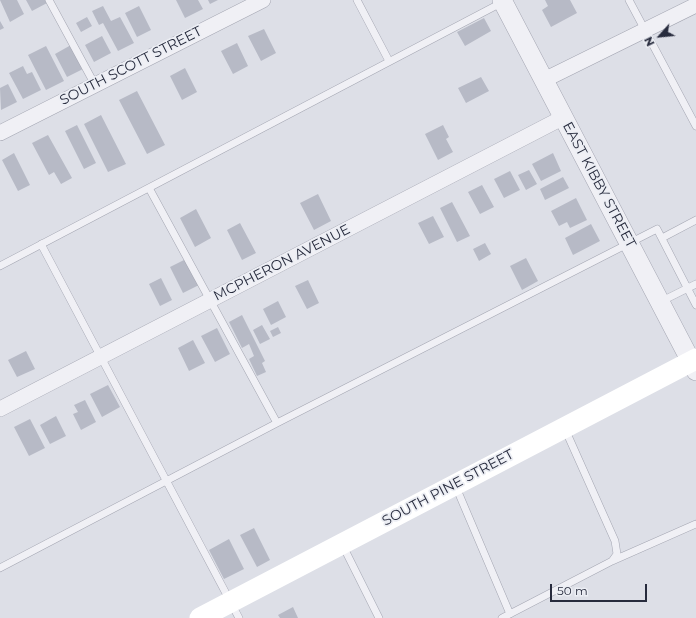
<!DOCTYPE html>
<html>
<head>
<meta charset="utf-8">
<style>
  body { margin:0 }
  #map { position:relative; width:696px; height:618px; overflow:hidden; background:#dddfe7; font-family:Montserrat,sans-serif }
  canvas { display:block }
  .north { position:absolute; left:640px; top:16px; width:40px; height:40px; -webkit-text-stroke:3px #eceef4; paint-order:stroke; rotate:243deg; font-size:11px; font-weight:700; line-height:16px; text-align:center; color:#272b3d }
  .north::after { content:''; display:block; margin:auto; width:14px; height:18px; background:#272b3d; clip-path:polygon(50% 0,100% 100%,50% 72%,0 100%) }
  .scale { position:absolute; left:550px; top:584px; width:97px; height:18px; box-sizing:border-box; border:2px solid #272b3d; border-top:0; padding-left:5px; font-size:12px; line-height:14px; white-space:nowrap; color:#272b3d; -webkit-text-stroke:3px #eceef4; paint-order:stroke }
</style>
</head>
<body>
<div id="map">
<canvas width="696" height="618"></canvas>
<div class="north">N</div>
<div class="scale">50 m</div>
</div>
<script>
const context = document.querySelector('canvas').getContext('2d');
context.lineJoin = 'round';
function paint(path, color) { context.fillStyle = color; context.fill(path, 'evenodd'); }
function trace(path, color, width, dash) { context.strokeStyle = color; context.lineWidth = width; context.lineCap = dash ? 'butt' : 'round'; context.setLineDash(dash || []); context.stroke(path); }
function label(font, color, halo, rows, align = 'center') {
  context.font = font + ' Montserrat,sans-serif'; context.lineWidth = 3.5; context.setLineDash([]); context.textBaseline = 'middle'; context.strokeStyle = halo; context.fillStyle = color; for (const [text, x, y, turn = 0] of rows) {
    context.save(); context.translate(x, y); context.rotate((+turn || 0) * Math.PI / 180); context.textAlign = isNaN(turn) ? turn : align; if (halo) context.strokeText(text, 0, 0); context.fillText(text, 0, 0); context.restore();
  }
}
paint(new Path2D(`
  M0 0H17L24 14 10 22Z
  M26 0H45L47 3 32 11Z
  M176 0H198L203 9 185 18Z
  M208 0H218L210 4Z
  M545 0H570L577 13 551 27 542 10 548 6Z
  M103 6 111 21 120 17 134 43 118 51 103 23 99 25 92 11Z
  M139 6 151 30 137 37 125 13Z
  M87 17 92 26 81 32 76 23Z
  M484 18 491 31 465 46 457 32Z
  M0 21 4 28 0 30Z
  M264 29 276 53 261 61 248 36Z
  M102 36 111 53 94 62 85 45Z
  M237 43 248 66 233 74 221 51Z
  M71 45 83 69 67 77 55 54Z
  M46 46 64 81 46 90 28 55Z
  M23 66 27 74 32 72 41 90 23 99 9 73Z
  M185 68 197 92 182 100 170 76Z
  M481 77 489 91 466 103 458 88Z
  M8 84 17 102 1 110 0 88Z
  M137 91 165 145 147 154 119 100Z
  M101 115 126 164 108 172 84 124Z
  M77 125 96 163 84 169 65 131Z
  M443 125 449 137 446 139 453 152 438 160 425 134Z
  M48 135 72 178 61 184 54 172 49 175 32 143Z
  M14 153 30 185 18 191 2 160Z
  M553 153 561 171 541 181 532 164Z
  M529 170 537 184 526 190 518 175Z
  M510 171 520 190 504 198 494 179Z
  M563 177 569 188 545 200 540 189Z
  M482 185 494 207 480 214 468 192Z
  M318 194 331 221 314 230 300 203Z
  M576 198 587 220 570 228 567 222 559 226 551 211Z
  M452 202 470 236 457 242 440 208Z
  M196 209 211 238 195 247 180 218Z
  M433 216 444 237 429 244 418 223Z
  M240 223 256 253 242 260 227 230Z
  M591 224 600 241 573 255 565 238Z
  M485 243 491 254 479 261 473 249Z
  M526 258 538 281 522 290 510 266Z
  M186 259 199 285 183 293 170 267Z
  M161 278 172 300 160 306 149 284Z
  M308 280 319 303 307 309 295 286Z
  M278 301 286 317 271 325 263 309Z
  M242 315 265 361 262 363 266 372 257 376 249 359 254 356 249 344 242 348 229 322Z
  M262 325 270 339 260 344 253 330Z
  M278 327 281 333 273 337 270 331Z
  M217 328 230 354 215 362 201 336Z
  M193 340 205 363 189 371 178 348Z
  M26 351 35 369 17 377 8 360Z
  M108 385 120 407 102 417 90 394Z
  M85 400 96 422 81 430 73 414 78 412 74 405Z
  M56 416 66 436 50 444 40 425Z
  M30 419 45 448 29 456 14 427Z
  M254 528 270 560 257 567 240 535Z
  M229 539 244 569 224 579 209 550Z
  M293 607 298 618H280L278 615Z`), '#b7bac6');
const service = new Path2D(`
  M49 0 95 85
  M357 0 389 61
  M629 0 696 126
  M149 188 277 423
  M662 238 696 220
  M41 244 239 618
  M0 266 503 2
  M660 302 696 284
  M456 487 510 614
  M343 546 379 618
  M612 561 696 524
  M0 568 277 423 657 229 696 305
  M502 618 612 561 617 554 615 541 565 429`);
const minor = new Path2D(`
  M544 80 696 5
  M0 133 263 0
  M0 409 564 117`);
const tertiary = new Path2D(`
  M502 0 696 371`);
trace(service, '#a3a5b1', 8);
trace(minor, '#a3a5b1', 16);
trace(tertiary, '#a3a5b1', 20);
trace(service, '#f0f0f5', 7);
trace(minor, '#f0f0f5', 15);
trace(tertiary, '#f0f0f5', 19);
trace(new Path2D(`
  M200 618 696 359`), '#fff', 21);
label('14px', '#272b3d', '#eceef4', [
  ["SOUTH SCOTT STREET",131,66,-27],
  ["EAST KIBBY STREET",599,185,62],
  ["MCPHERON AVENUE",282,263,-27],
  ["SOUTH PINE STREET",448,488,-28]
]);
</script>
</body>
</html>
